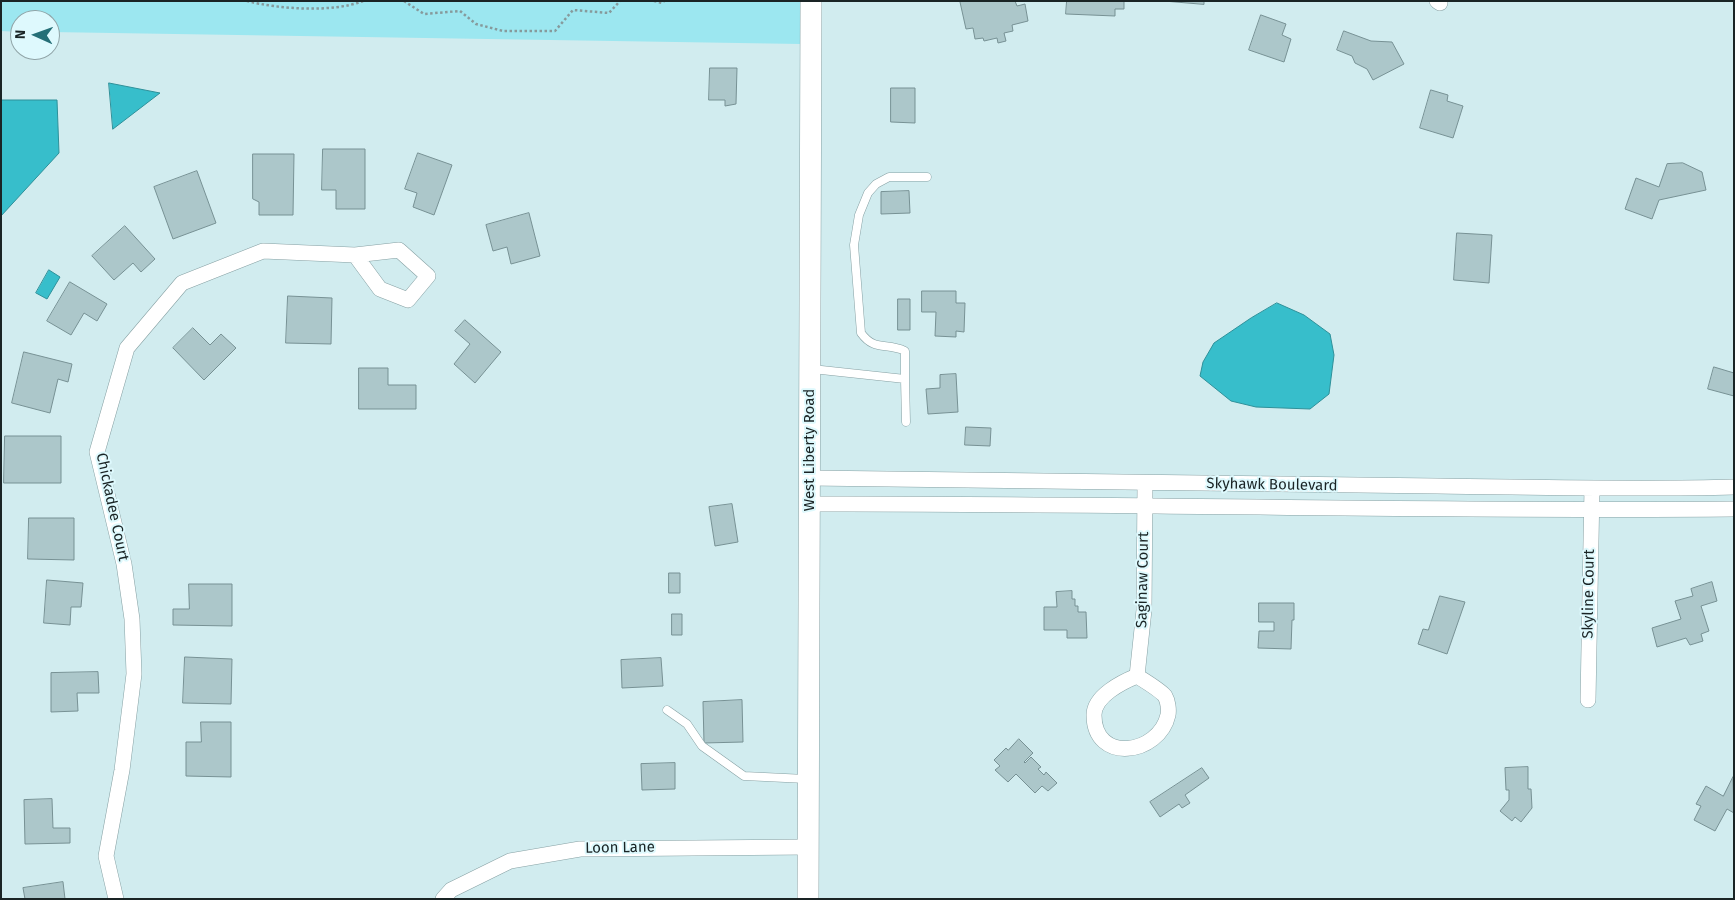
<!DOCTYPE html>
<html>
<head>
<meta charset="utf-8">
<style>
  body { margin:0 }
  #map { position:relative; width:1735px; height:900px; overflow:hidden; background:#d1ecef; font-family:"Fira Sans",sans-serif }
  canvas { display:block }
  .frame { position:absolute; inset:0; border:2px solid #1a2425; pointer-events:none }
  .north { position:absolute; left:10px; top:10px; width:50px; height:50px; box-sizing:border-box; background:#def9fd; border:1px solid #90a4a7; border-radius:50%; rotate:272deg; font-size:14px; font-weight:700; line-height:20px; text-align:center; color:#1a2425 }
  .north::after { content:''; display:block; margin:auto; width:18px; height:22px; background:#256f77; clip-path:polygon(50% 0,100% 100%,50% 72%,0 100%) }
</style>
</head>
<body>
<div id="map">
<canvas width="1735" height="900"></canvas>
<div class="frame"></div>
<div class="north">N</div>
</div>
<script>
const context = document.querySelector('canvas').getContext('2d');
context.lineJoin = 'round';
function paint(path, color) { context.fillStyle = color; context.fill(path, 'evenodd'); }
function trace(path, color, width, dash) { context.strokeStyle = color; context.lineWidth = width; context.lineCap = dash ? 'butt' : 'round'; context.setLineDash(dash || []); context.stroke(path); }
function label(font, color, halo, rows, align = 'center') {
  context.font = font + ' "Fira Sans",sans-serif'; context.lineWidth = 4; context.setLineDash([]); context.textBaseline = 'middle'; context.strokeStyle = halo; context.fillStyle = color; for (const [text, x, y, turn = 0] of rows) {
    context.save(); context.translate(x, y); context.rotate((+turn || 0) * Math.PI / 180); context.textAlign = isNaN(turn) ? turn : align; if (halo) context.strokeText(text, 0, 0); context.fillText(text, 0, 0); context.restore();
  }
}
paint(new Path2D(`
  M1 1H802L801 44 50 32V20H20V32L1 31Z`), '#9ce7f0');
const water = new Path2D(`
  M109 83 160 93 113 129Z
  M1 100H57L59 153 1 216Z
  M49 270 60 277 47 299 36 293Z
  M1277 303 1304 315 1330 334 1334 355 1329 394 1310 409 1256 407 1231 401 1200 376 1203 362 1214 343 1251 318Z`);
paint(water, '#37becb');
trace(water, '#2e9099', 1);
const building = new Path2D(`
  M964 1H1015L1017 6 1025 4 1028 21 1012 25 1013 31 1004 33 1006 41 998 43 997 38 984 41 983 38 975 39 973 28 966 29 960 2Z
  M1067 1H1124V9H1115V16L1066 14Z
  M1164 1H1204V4Z
  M1261 15 1286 24 1282 35 1291 39 1284 62 1249 50Z
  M1344 31 1371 41 1392 42 1404 64 1373 80 1367 69 1355 63 1352 56 1337 50Z
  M710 68H737L736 104 725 106V100H709Z
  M891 88H915V123L891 122Z
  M1431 90 1448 95 1447 101 1463 106 1453 138 1420 128Z
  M323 149H365V209H336V190H322Z
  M418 153 452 165 434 215 413 207 417 193 405 189Z
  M253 154H294L293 215H259V202L253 199Z
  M1683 163 1702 172 1706 190 1659 200 1652 219 1625 209 1636 178 1659 187 1667 164Z
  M197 171 216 223 173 239 154 187Z
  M909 191 910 213 881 214V192Z
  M529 213 540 256 511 264 507 247 493 251 486 225Z
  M125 226 155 259 141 272 133 263 114 280 92 256Z
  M1457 233 1492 235 1489 283 1454 280Z
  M70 282 107 304 97 321 84 313 71 335 47 321Z
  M922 291H956V303H965L964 332 956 331V337L935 336 936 312H922Z
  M288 296 332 298 331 344 286 343Z
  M898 299H910V330H898Z
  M465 320 501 352 475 383 454 364 470 344 455 331Z
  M193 328 210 345 221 334 236 348 204 380 173 348Z
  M24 352 72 364 68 382 58 379 50 413 12 403Z
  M1714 367 1734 373V396L1708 389Z
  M359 368H388V385H416V409H359Z
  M956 374 958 412 928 414 926 389 940 388V375Z
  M966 427 991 428 990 446 965 445Z
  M5 436H61V483H4Z
  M732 504 738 542 715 546 709 507Z
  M29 518H74V560L28 559Z
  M669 573H680V593H669Z
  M47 580 83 583 81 607H71L70 625 44 623Z
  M1712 582 1717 601 1701 606 1709 631 1701 634 1703 641 1690 645 1686 638 1657 647 1652 628 1681 619 1675 601 1693 596 1691 589Z
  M189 584H232V626L173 625V609H189Z
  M1072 591V599H1075V606H1078V612H1086L1087 638H1067V630H1044V607H1057L1056 592Z
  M1440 596 1465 602 1447 654 1418 644 1423 629 1428 630Z
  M1259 603H1294V620H1292L1291 649 1258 648 1259 631H1274V622H1259Z
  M672 614H682V635H672Z
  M185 657 232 659 231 704 183 703Z
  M661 658 663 686 622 688 621 660Z
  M98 672 99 693H77L78 711 51 712V673Z
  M742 700 743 742 704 743 703 702Z
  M201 722H231V777L186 776V742H201Z
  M1019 739 1033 753 1024 762 1025 763 1031 757 1041 767 1038 769 1044 775 1046 772 1057 783 1048 791 1042 786 1035 793 1016 774 1008 782 995 770 1000 766 994 760 1006 748 1008 750Z
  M675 763V789L642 790 641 764Z
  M1528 767V789H1531L1532 808 1521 822 1515 817 1512 821 1500 811 1509 800V790H1506L1505 768Z
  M1202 768 1209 778 1185 795 1190 803 1182 808 1179 804 1160 817 1150 802Z
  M1733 777 1734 813 1727 809 1715 831 1694 820 1701 806 1696 804 1706 786 1723 796Z
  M52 799 53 828H70V843L25 844 24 800Z
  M63 882 65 899H25L23 888Z`);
paint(building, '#acc7ca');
trace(building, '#779194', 1);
const service = new Path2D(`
  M812 369 905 379V351C886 342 875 352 861 333L854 245 859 215 868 193 876 184 889 177H927
  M905 379 906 422
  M667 710 687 724 702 746 744 776 806 779`);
const minor = new Path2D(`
  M1437 1 1440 3
  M810 478C1019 480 1228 484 1437 486 1536 487 1635 490 1734 487
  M810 504C1118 503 1426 512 1734 509
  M1137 676C1145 681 1160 690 1165 696 1168 701 1169 710 1168 715 1159 755 1094 764 1094 715 1094 696 1122 682 1137 676Z
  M1137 676 1144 610 1145 484
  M1588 700 1592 488
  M116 899 106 856 122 770 134 674 132 619 124 564 97 452 127 348 182 283 263 251 355 255 399 250 428 276 408 300 380 289 355 255
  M443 899 451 890 510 861 580 849 808 847`);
const secondary = new Path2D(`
  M808 899 811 1`);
trace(service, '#86a0a3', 9);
trace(minor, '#86a0a3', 16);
trace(secondary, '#86a0a3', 22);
trace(new Path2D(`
  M247 1C278 9 333 13 363 1
  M404 1 424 14 460 11 476 24 503 31H555L573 10 609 13 620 1
  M654 1 662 3 664 1`), '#869a9c', 2.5, [2.5, 2.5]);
trace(service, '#fff', 8);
trace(minor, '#fff', 15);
trace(secondary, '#fff', 21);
label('15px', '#1a2425', '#def9fd', [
  ["West Liberty Road",810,450,-90],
  ["Skyhawk Boulevard",1272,485,1],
  ["Chickadee Court",112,507,78],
  ["Saginaw Court",1143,580,-89],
  ["Skyline Court",1589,594,-89],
  ["Loon Lane",620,848,-1]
]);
</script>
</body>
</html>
